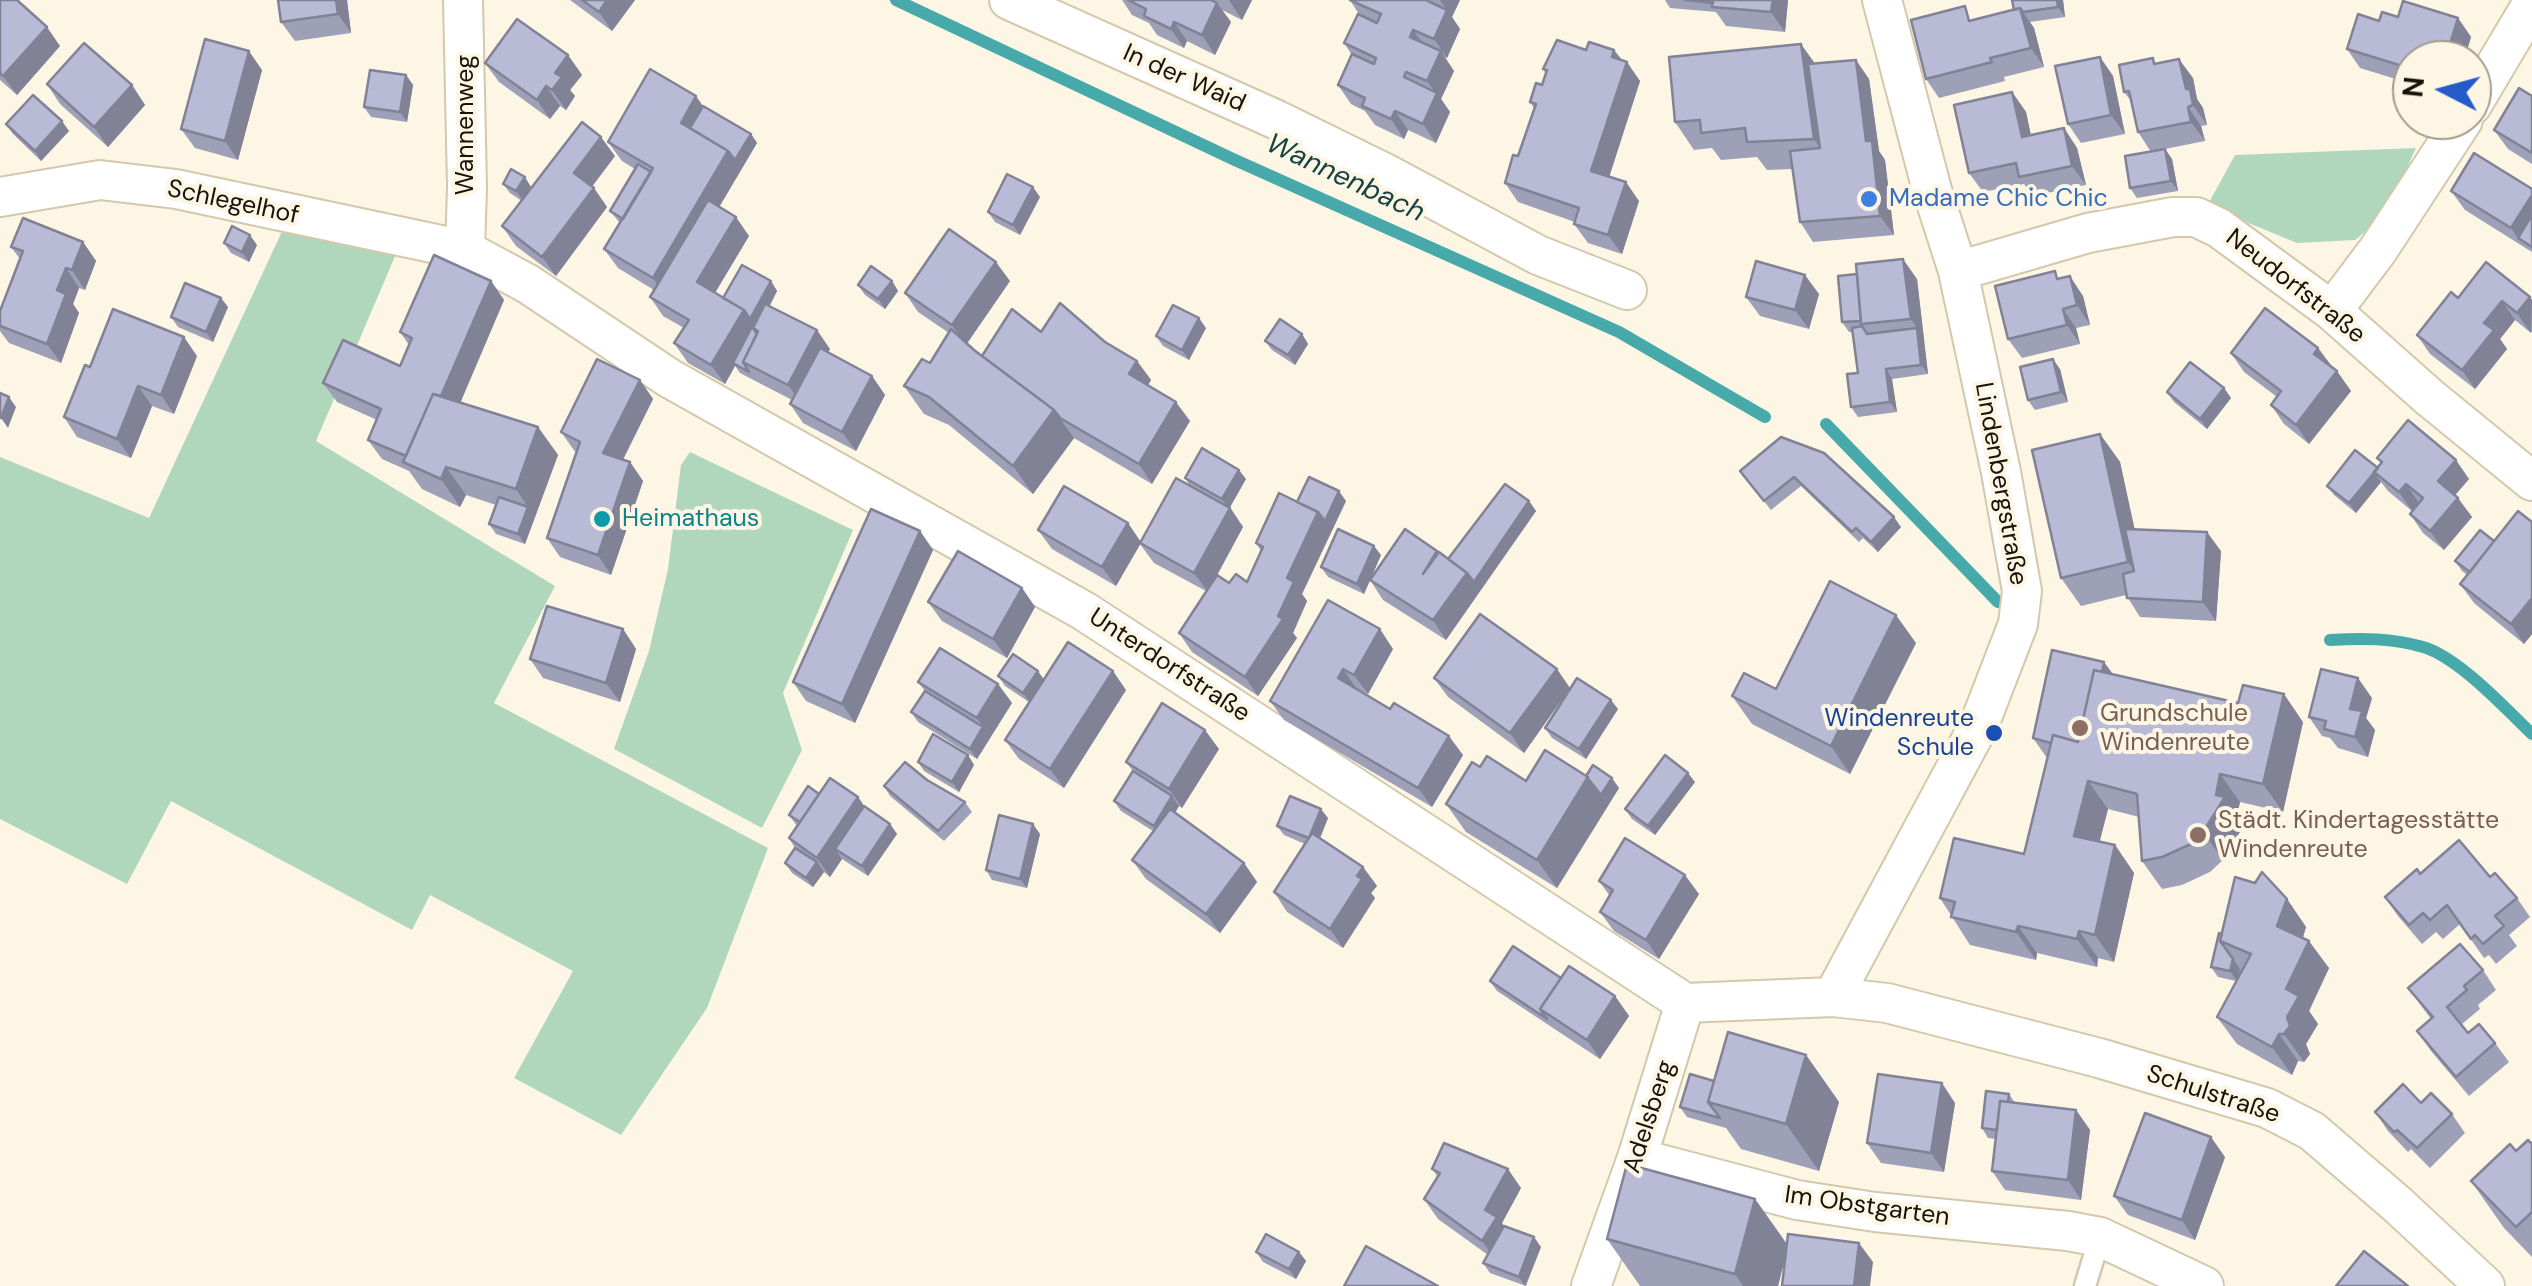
<!DOCTYPE html>
<html>
<head>
<meta charset="utf-8">
<style>
  body { margin:0 }
  #map { position:relative; width:2532px; height:1286px; overflow:hidden; background:#fef6e5; font-family:"DM Sans",sans-serif }
  canvas { display:block }
  .north { position:absolute; left:2392px; top:40px; width:100px; height:100px; box-sizing:border-box; background:#fef6e5; border:2px solid #a29b8d; border-radius:50%; rotate:276deg; font-size:28px; font-weight:700; line-height:40px; text-align:center; color:#171309 }
  .north::after { content:''; display:block; margin:auto; width:35px; height:45px; background:#255bc8; clip-path:polygon(50% 0,100% 100%,50% 72%,0 100%) }
</style>
</head>
<body>
<div id="map">
<canvas width="2532" height="1286"></canvas>
<div class="north">N</div>
</div>
<script>
const context = document.querySelector('canvas').getContext('2d');
context.lineJoin = 'round';
function paint(path, color) { context.fillStyle = color; context.fill(path, 'evenodd'); }
function trace(path, color, width, dash) { context.strokeStyle = color; context.lineWidth = width; context.lineCap = dash ? 'butt' : 'round'; context.setLineDash(dash || []); context.stroke(path); }
function label(font, color, halo, rows, align = 'center') {
  context.font = font + ' "DM Sans",sans-serif'; context.lineWidth = 8; context.setLineDash([]); context.textBaseline = 'middle'; context.strokeStyle = halo; context.fillStyle = color; for (const [text, x, y, turn = 0] of rows) {
    context.save(); context.translate(x, y); context.rotate((+turn || 0) * Math.PI / 180); context.textAlign = isNaN(turn) ? turn : align; if (halo) context.strokeText(text, 0, 0); context.fillText(text, 0, 0); context.restore();
  }
}
paint(new Path2D(`
  M2416 148 2385 216 2355 240 2297 243 2207 206 2235 155Z
  M284 227 396 254 316 441 555 586 494 703 768 848 707 1008 621 1135 514 1078 573 971 430 895 412 930 171 801 127 884 0 819V457L149 518Z
  M690 452 853 530 783 693 802 750 762 828 614 749 649 651 668 569 681 465Z`), '#b0d7bc');
trace(new Path2D(`
  M896 0 1235 160 1619 332 1765 417
  M1826 424 1998 602
  M2330 640C2362 638 2392 638 2423 647 2458 657 2505 708 2532 734`), '#47a9a9', 12);
const lane = new Path2D(`
  M2085 1286 2100 1237`);
const street = new Path2D(`
  M463 0 467 187 465 250
  M1009 0 1277 120 1385 173 1538 255 1627 290
  M2472 105 2532 4
  M0 197 100 180 176 189 465 250 528 284 669 378 1084 611 1685 1003 1833 997 1887 1003 2099 1058 2267 1108 2312 1131 2398 1205 2485 1286
  M1958 271 2088 233 2173 217H2196L2219 228 2332 311 2429 397 2532 481
  M2332 311 2378 250 2463 120
  M1833 997 1979 725 2018 624 2022 591 2001 472 1958 271 1932 190 1882 0
  M1637 1158 1797 1200 1875 1212 2068 1231 2100 1237 2204 1286
  M1591 1286 1637 1158 1685 1003`);
trace(lane, '#d4c8ab', 25);
trace(street, '#d4c8ab', 42);
trace(lane, '#fff', 20);
trace(street, '#fff', 38);
paint(new Path2D(`
  M0 0 60 46 17 95 0 80Z
  M278 0H347L351 33 295 41 281 22Z
  M570 0H635L612 31Z
  M1122 0H1252L1242 20 1222 10 1231 22 1215 55 1187 41 1184 48 1157 35 1149 23 1132 15Z
  M1350 0H1460L1452 17 1460 29 1447 58 1444 57 1454 71 1441 99 1450 112 1436 143 1408 130 1404 139 1375 125 1365 111 1351 104 1338 85 1352 55 1344 43 1360 16Z
  M1665 0H1788L1785 32 1726 26 1716 12 1670 8Z
  M2012 0H2063L2065 17 2030 22 2034 28 2044 67 2004 77 2005 81 1939 98 1926 79 1974 20 2014 10Z
  M2398 17 2458 18 2471 37 2464 60H2412V84L2360 68 2347 49 2379 21Z
  M1586 50H1614L1640 81 1609 177 1639 201 1622 254 1588 243 1574 224 1575 222 1518 202 1505 183 1518 156 1534 108 1530 102 1542 85 1546 74 1543 69Z
  M568 55 582 75 570 90 575 96 566 110 560 106 550 119 499 82 485 63Z
  M2100 57 2113 76 2125 134 2081 143 2068 124Z
  M1815 63 1869 79 1879 151 1885 160 1894 235 1813 242 1800 222 1792 169 1767 170 1757 157 1721 160 1712 148 1694 150 1675 122Z
  M2157 63 2193 78 2197 99 2203 108 2207 125 2201 126 2205 141 2165 149 2172 159 2178 191 2137 198 2130 188 2151 152 2138 132 2132 102 2124 92Z
  M262 70 238 160 195 148 181 129Z
  M406 75 413 85 407 122 371 117 364 107Z
  M47 84 132 85 145 105 108 147 60 104Z
  M2012 92 2026 112 2031 135 2064 128 2077 148 2086 185 2033 196 2024 184 1983 192 1969 173Z
  M2532 96V164L2508 149 2494 130Z
  M703 106 751 134 757 143 719 207 749 236 715 293 723 298 771 281 777 291 770 306 830 349 828 352 872 376 885 395 856 451 803 423 790 404 792 400 740 373 735 366 725 384 688 363 674 343 684 328 663 316 650 297 654 290 618 268 604 249 620 223 610 211 635 169 622 161 608 142Z
  M6 124 69 131 41 161 13 134Z
  M615 156 592 186 607 207 556 276 516 246 502 226 522 201 510 193 503 184 531 187 528 192Z
  M2532 189V252L2465 210 2451 191Z
  M1040 197 1020 235 995 222 988 212Z
  M83 242 96 261 85 290 79 288 73 304 79 313 61 363 9 343 0 331V311L20 259 11 247Z
  M224 243 257 245 249 262 231 253Z
  M2060 278 2083 296 2090 325 2076 328 2080 344 2022 358 2008 339Z
  M1917 279 1928 374 1892 379 1897 412 1858 417 1851 407 1858 373 1853 332H1849L1842 322Z
  M491 281 504 300 460 403 538 427 558 455 525 544 496 534 489 524 496 505 466 495 460 507 422 489 409 471 382 459 368 440 377 420 337 402 323 383 400 366 409 345 400 332Z
  M892 281 898 291 885 309 865 295 858 285Z
  M1010 281 967 343 982 356 1041 332 1105 342 1137 361 1151 380 1148 385 1190 421 1152 484 1074 438 1033 494 949 425 924 414 904 386 930 363 949 333 918 312 905 293Z
  M1819 294 1809 329 1760 316 1746 297Z
  M2530 297 2532 300V331L2531 333 2515 320 2500 339 2507 349 2475 389 2430 354 2417 335 2458 298Z
  M228 307 213 342 178 327 171 317Z
  M1206 328 1189 360 1163 346 1156 336Z
  M1302 334 1308 344 1295 365 1272 350 1265 341Z
  M2318 348 2351 391 2309 444 2284 424 2271 405 2277 397 2244 372 2231 353Z
  M197 356 174 414 152 406 131 458 77 437 64 417 90 367Z
  M2060 369 2068 402 2035 410 2028 400Z
  M640 380 653 399 623 460 630 462 643 481 611 575 560 557 547 538 576 453 561 432Z
  M2224 388 2231 398 2207 429 2174 402 2167 392Z
  M2100 434 2120 462 2134 529 2221 551 2216 621 2140 617 2126 595 2081 606 2061 578Z
  M1781 437 1901 527 1878 552 1863 538 1859 542 1801 486 1771 510 1740 471Z
  M2377 458 2469 479 2455 495 2472 517 2444 550 2423 533 2410 514 2412 511 2388 491 2381 482 2356 513 2334 495 2327 486 2378 468 2381 463Z
  M1185 478 1246 479 1230 507 1243 527 1217 575 1229 583 1247 582 1261 551 1256 543 1297 502 1346 501 1302 594 1307 601 1293 633 1297 638 1258 696 1192 652 1179 633 1206 591 1154 563 1140 544 1116 586 1052 549 1038 530 1128 523 1141 542 1190 486Z
  M1529 501 1536 511 1446 640 1383 600 1370 580 1437 551 1448 559Z
  M2532 522V634L2524 644 2474 603 2460 584 2467 575 2462 571 2455 561Z
  M920 531 933 550 855 723 806 701 793 682Z
  M1381 555 1364 594 1328 577 1321 567Z
  M1022 588 1035 607 1007 658 942 621 928 602Z
  M623 629 636 649 620 702 543 678 530 659Z
  M1916 643 1850 774 1752 724 1732 696 1776 689Z
  M1393 649 1368 694 1356 689 1463 755 1432 807 1284 720 1270 701Z
  M2113 675 2303 722 2283 812 2240 802 2237 815 2244 825 2223 860 2210 872 2182 885 2162 889 2142 861 2139 817 2108 809 2099 842 2115 845 2134 873 2114 962 2098 958 2097 967 2037 953 2036 960 1970 945 1940 898 2024 854 2047 758 2033 738Z
  M998 676 1044 680 1126 690 1064 788 1019 759 1005 740 1029 702 1005 686Z
  M1434 678 1570 688 1524 753 1448 697Z
  M918 682 998 684 1012 703 977 759 918 722 911 712 925 691Z
  M2372 698 2366 718 2375 730 2368 757 2338 748 2330 738 2322 736 2309 717Z
  M1618 709 1586 759 1552 738 1545 728Z
  M1219 749 1182 808 1179 806 1175 813 1244 863 1257 882 1220 933 1146 879 1132 860 1153 831 1121 811 1114 801 1133 771 1126 762Z
  M968 755 974 765 959 792 924 771 918 762Z
  M1586 776 1619 788 1557 888 1466 832 1446 804 1526 781Z
  M927 780 965 802 972 812 944 841 890 796 884 786Z
  M1695 782 1655 835 1632 819 1625 809Z
  M819 794 858 797 864 806 890 824 897 834 868 876 842 859 830 877 824 872 813 887 792 873 785 863 795 848 789 838 797 826 789 815Z
  M1328 818 1320 838 1363 867 1377 886 1371 893 1375 898 1343 948 1287 912 1274 892 1305 844 1284 835 1277 826Z
  M1040 834 1027 888 992 880 986 870Z
  M2420 874 2490 877 2517 898 2530 917 2509 935 2517 946 2496 964 2489 955 2484 958 2460 924 2443 939 2436 932 2422 944 2398 916 2385 897Z
  M1599 881 1699 894 1659 959 1614 931 1600 912 1610 896Z
  M2287 899 2306 927 2303 938 2329 968 2309 1011 2318 1024 2306 1044 2310 1054 2304 1062 2298 1061 2292 1075 2237 1044 2217 1017 2236 981 2218 977 2211 967 2222 934Z
  M2483 970 2496 990 2478 1005 2480 1009 2462 1024 2468 1033 2495 1043 2509 1062 2469 1096 2431 1051 2417 1031 2431 1019 2408 988Z
  M1561 978 1615 996 1629 1016 1600 1059 1497 991 1490 981Z
  M1806 1055 1839 1102 1819 1171 1741 1149 1726 1128 1687 1117 1680 1107 1714 1081Z
  M2009 1094 2015 1103 2076 1110 2090 1130 2081 1200 2005 1190 1992 1171 1996 1139 1988 1138 1982 1128Z
  M1955 1103 1944 1172 1881 1163 1867 1143Z
  M2421 1103 2452 1114 2465 1133 2430 1168 2411 1149 2408 1152 2388 1131 2375 1112Z
  M2532 1144V1257L2504 1228 2471 1181 2516 1151Z
  M2225 1157 2195 1240 2128 1215 2114 1196Z
  M1432 1169 1521 1188 1502 1223 1504 1226 1541 1247 1526 1286 1490 1273 1483 1263 1488 1255 1438 1219 1424 1199 1438 1177Z
  M1755 1199 1787 1244 1873 1262 1786 1255 1778 1286H1640L1607 1239Z
  M1256 1252H1299L1306 1261 1296 1279 1263 1262Z`), '#9ea0b8');
paint(new Path2D(`
  M336 0H347L351 33 338 14Z
  M607 0H635L612 31 599 12Z
  M1229 0H1252L1242 20Z
  M1440 0H1460L1452 17 1460 29 1447 58 1434 39 1447 10Z
  M1773 0H1788L1785 32 1771 12Z
  M2057 0H2063L2065 17 2058 7Z
  M1217 3 1231 22 1215 55 1202 35Z
  M2020 8 2034 28 2044 67 2031 48Z
  M2458 18 2471 37 2464 60H2445Z
  M1174 22 1187 41 1184 48 1171 29Z
  M47 27 60 46 17 95 3 76Z
  M1413 30 1427 49 1410 37Z
  M1801 44 1821 72 1833 167 1814 139Z
  M1614 50 1625 66 1627 62 1640 81 1605 190 1591 171Z
  M249 51 262 70 238 160 225 141Z
  M1441 51 1454 71 1441 99 1450 112 1436 143 1423 124 1436 94 1427 81Z
  M568 55 582 75 570 90 575 96 566 110 552 90 555 73Z
  M2100 57 2113 76 2125 134 2111 115Z
  M2179 59 2193 78 2197 99 2203 108 2207 125 2193 105 2186 89Z
  M1856 60 1869 79 1879 151 1885 160 1894 235 1880 216 1866 141Z
  M406 75 413 85 407 122 400 112Z
  M132 85 145 105 108 147 94 127Z
  M546 86 560 106 550 119 537 100Z
  M2012 92 2026 112 2035 156 2022 137Z
  M696 96 710 116 697 138 681 123Z
  M2188 107 2201 126 2205 141 2191 122Z
  M1395 111 1408 130 1404 139 1391 119Z
  M62 121 69 131 41 161 35 151Z
  M2064 128 2077 148 2086 185 2072 166Z
  M751 134 757 143 666 297 653 278 728 151Z
  M601 137 615 156 588 192 574 173Z
  M2165 149 2172 159 2178 191 2171 181Z
  M525 177 531 187 523 201 516 191Z
  M1626 182 1639 201 1622 254 1608 235Z
  M1033 187 1040 197 1020 235 1013 225Z
  M594 188 607 207 556 276 542 257Z
  M2532 195V236L2518 238 2511 228Z
  M736 217 749 236 710 301 697 282Z
  M250 235 257 245 249 262 242 252Z
  M83 242 96 261 85 290 72 270Z
  M1903 259 1917 279 1928 374 1921 365 1917 328 1911 319Z
  M996 262 1010 281 966 345 952 325Z
  M66 268 79 288 73 304 79 313 61 363 47 344 57 290Z
  M1805 275 1819 294 1809 329 1795 310Z
  M2070 276 2083 296 2090 325 2077 305Z
  M491 281 504 300 430 474 414 459Z
  M771 281 777 291 756 330 753 328 733 363 735 366 725 384 711 365 744 310Z
  M892 281 898 291 885 309 878 299Z
  M2530 297 2532 300 2531 333 2517 313Z
  M221 298 228 307 213 342 206 332Z
  M2502 301 2515 320 2500 339 2507 349 2475 389 2462 370 2484 323Z
  M2063 309 2076 328 2080 344 2067 325Z
  M1199 318 1206 328 1189 360 1182 350Z
  M817 330 830 349 802 404 788 385Z
  M1302 334 1308 344 1295 365 1288 355Z
  M184 337 197 356 174 414 161 395Z
  M2318 348 2332 367 2314 354Z
  M2053 359 2060 369 2068 402 2061 392Z
  M1137 361 1151 380 1143 394 1129 374Z
  M1886 369 1892 379 1897 412 1890 402Z
  M2337 371 2351 391 2309 444 2296 425Z
  M872 376 885 395 856 451 842 432Z
  M640 380 653 399 616 473 603 453Z
  M138 386 152 406 131 458 117 439Z
  M2224 388 2231 398 2207 429 2200 419Z
  M9 397 16 407 8 428 1 418Z
  M1176 402 1190 421 1152 484 1139 464Z
  M1054 410 1074 438 1033 494 1013 466Z
  M538 427 558 455 525 544 518 534 528 507 516 489Z
  M2100 434 2120 462 2148 590 2128 562Z
  M2456 460 2469 479 2451 500 2438 481Z
  M630 462 643 481 611 575 598 555Z
  M446 467 466 495 460 507 441 479Z
  M1239 470 1246 479 1229 509 1222 499Z
  M2374 472 2381 482 2356 513 2349 503Z
  M2406 484 2419 503 2412 511 2399 492Z
  M1339 491 1346 501 1302 594 1307 601 1293 633 1297 638 1258 696 1245 677 1278 616 1287 578 1318 512Z
  M2458 498 2472 517 2444 550 2430 531Z
  M1529 501 1536 511 1446 640 1433 620 1467 573Z
  M1230 508 1243 527 1208 592 1194 573Z
  M1894 517 1901 527 1878 552 1871 542Z
  M1128 523 1141 543 1116 586 1102 567Z
  M920 531 933 550 855 723 842 704Z
  M2207 532 2221 551 2216 621 2203 602Z
  M1374 546 1381 555 1364 594 1357 584Z
  M1022 588 1035 607 1007 658 993 639Z
  M2532 598V634L2524 644 2511 624Z
  M1896 615 1916 643 1850 774 1831 746Z
  M623 629 636 649 620 702 606 683Z
  M1380 629 1393 649 1368 694 1354 675Z
  M2104 662 2118 681 2084 751Z
  M1343 669 1356 688 1351 697 1338 678Z
  M1557 669 1570 688 1524 753 1510 733Z
  M1038 671 1045 681 1030 703 1023 693Z
  M1113 671 1126 690 1064 788 1050 769Z
  M2358 678 2372 698 2366 718 2375 730 2368 757 2355 737 2350 709Z
  M998 684 1012 703 977 759 970 749 983 727 977 718Z
  M2284 694 2303 722 2283 812 2263 784Z
  M1611 700 1618 709 1586 759 1579 749Z
  M1205 730 1219 749 1182 808 1169 789Z
  M1449 736 1463 755 1432 807 1418 788Z
  M968 755 974 765 959 792 952 782Z
  M1688 773 1695 782 1655 835 1648 826Z
  M2220 774 2240 802 2237 815 2244 825 2223 860 2203 832 2216 795Z
  M1588 777 1612 778 1619 788 1557 888 1537 860Z
  M2088 781 2108 809 2094 864 2074 836Z
  M1172 796 1179 806 1161 836 1154 826Z
  M858 797 871 816 835 849 842 859 830 877 817 858Z
  M1321 809 1328 818 1316 848 1309 838Z
  M890 824 897 834 868 876 862 866Z
  M1033 824 1040 834 1027 888 1020 879Z
  M2115 845 2134 873 2114 962 2095 935Z
  M817 862 824 872 813 887 806 878Z
  M1244 863 1257 882 1220 933 1206 914Z
  M1363 867 1377 886 1371 893 1375 898 1343 948 1330 929 1357 876Z
  M1685 875 1699 894 1659 959 1646 940Z
  M2287 899 2306 927 2297 954 2277 926Z
  M2018 926 2037 953 2036 960 2016 932Z
  M2079 931 2098 958 2097 967 2077 939Z
  M2309 941 2329 968 2309 1011 2318 1024 2306 1044 2310 1054 2304 1062 2284 1034 2287 1017 2286 989Z
  M2233 959 2240 969 2237 981 2230 971Z
  M1615 996 1629 1016 1600 1059 1587 1040Z
  M2279 1034 2298 1061 2292 1075 2272 1047Z
  M1806 1055 1839 1102 1819 1171 1786 1124Z
  M1942 1083 1955 1103 1944 1172 1931 1153Z
  M2076 1110 2090 1130 2081 1200 2068 1180Z
  M2211 1137 2225 1157 2195 1240 2182 1220Z
  M1508 1169 1521 1188 1502 1223 1511 1236 1496 1260 1482 1241 1485 1210Z
  M1755 1199 1788 1246 1778 1286H1743L1735 1274Z
  M1534 1237 1541 1247 1525 1286 1519 1277Z
  M1859 1243 1873 1262 1870 1286H1854Z
  M1299 1252 1306 1261 1296 1279 1289 1269Z`), '#818296');
const building = new Path2D(`
  M0 0H17L47 27 3 76 0 73Z
  M278 0H336L338 14 281 22Z
  M582 0H607L599 12Z
  M1128 0H1211L1217 3 1202 35 1174 22 1171 29 1144 16 1146 9Z
  M1350 0H1426L1447 10 1434 39 1413 30 1410 37 1441 51 1427 81 1406 72 1404 77 1437 93 1423 124 1395 111 1391 119 1362 106 1365 98 1338 85 1352 54 1374 64 1376 58 1344 43 1358 14 1377 23 1381 14Z
  M1685 0H1712L1713 2V3Z
  M1713 0H1773L1771 12 1712 7Z
  M2012 0H2057L2058 7 2023 12 2020 8 2014 10Z
  M2403 1 2458 18 2445 60H2412V69L2347 49 2358 14 2379 21 2382 12 2398 17Z
  M1965 6 1969 21 2020 8 2031 48 1990 58 1992 62 1926 79 1911 20Z
  M517 19 568 55 555 73 562 77 552 90 546 86 537 100 485 63Z
  M205 39 249 51 225 141 181 129Z
  M1557 40 1586 50 1589 42 1614 50 1612 57 1627 62 1591 171 1626 182 1608 235 1574 224 1579 208 1505 183 1513 155 1518 156 1536 104 1530 102 1536 83 1542 85 1547 70 1543 69Z
  M84 43 132 85 94 127 47 84Z
  M1801 44 1814 139 1747 142 1745 128 1701 133 1700 120 1675 122 1669 57Z
  M2100 57 2111 115 2068 124 2055 66Z
  M2153 58 2154 64 2179 59 2186 89H2190L2193 105 2188 107 2191 122 2138 132 2129 91 2124 92 2119 65Z
  M1856 60 1866 141H1872L1880 216 1800 222 1790 151 1820 148 1808 64Z
  M650 69 696 96 681 123 728 151 653 278 604 249 653 168 608 142Z
  M370 70 406 75 400 112 364 107Z
  M2519 88 2532 96V153L2494 130Z
  M2012 92 2022 137 2064 128 2072 166 2019 177 2016 163 1969 173 1954 105Z
  M33 95 62 121 35 151 6 124Z
  M703 106 751 134 735 160 728 151 690 128Z
  M582 122 601 137 574 173 594 188 542 257 502 226Z
  M2165 149 2171 181 2130 188 2125 156Z
  M2474 153 2532 189V195L2511 228 2451 191Z
  M638 164 651 172 623 219 610 211Z
  M511 169 525 177 516 191 503 184Z
  M1007 174 1033 187 1013 225 988 212Z
  M708 200 736 217 697 282 744 310 711 365 674 343 689 320 650 297Z
  M2532 215V247L2518 238Z
  M23 218 83 242 72 270 66 268 57 290 66 294 47 344 0 326V311L23 251 11 247Z
  M232 226 250 235 242 252 224 243Z
  M949 229 996 262 952 325 905 293Z
  M434 255 491 281 441 396 433 394 406 456 368 440 381 409 323 383 343 340 400 366 412 338 400 332Z
  M1903 259 1911 319 1861 324 1856 264Z
  M1756 261 1805 275 1795 310 1746 297Z
  M2486 262 2530 297 2517 313 2502 301 2484 323 2494 330 2462 370 2417 335 2451 292 2458 298Z
  M742 265 771 281 750 319 744 310 723 298Z
  M871 266 892 281 878 299 858 285Z
  M2055 271 2057 279 2070 276 2077 305 2063 309 2067 325 2008 339 1995 286Z
  M1857 274 1861 321 1842 322 1838 276Z
  M185 283 221 298 206 332 171 317Z
  M1060 303 1105 342 1137 361 1129 374 1176 402 1139 464 1060 418 1054 410 982 356 1012 309 1041 332Z
  M765 304 817 330 788 385 743 362 758 331 753 328Z
  M1173 305 1199 318 1182 350 1156 336Z
  M2265 308 2318 348 2314 354 2337 371 2296 425 2271 405 2281 391 2231 353Z
  M113 309 184 337 161 395 138 386 117 439 64 417 85 365 90 367Z
  M756 319H757L753 328 757 334 743 362 749 372 733 363Z
  M1280 319 1302 334 1288 355 1265 341Z
  M1862 326 1867 334 1917 328 1921 365 1886 369 1890 402 1851 407 1847 374 1858 373 1852 328Z
  M951 329 974 350 1054 410 1013 466 929 397 904 386 922 359 930 363Z
  M820 348 872 376 842 432 790 404Z
  M597 359 640 380 603 453 630 462 598 555 547 538 580 442 561 432Z
  M2053 359 2061 392 2028 400 2020 367Z
  M2190 362 2224 388 2200 419 2167 392Z
  M0 393 9 397 1 418H0Z
  M433 394 538 427 516 489 446 467 441 479 403 462Z
  M2408 420 2456 460 2438 481 2458 498 2430 531 2410 514 2423 498 2406 484 2399 492 2374 472 2382 462 2377 458Z
  M2100 434 2128 562 2061 578 2032 450Z
  M1781 437 1824 453 1894 517 1871 542 1856 528 1852 532 1794 477 1764 501 1740 471Z
  M1202 448 1239 470 1222 499 1185 478Z
  M2355 450 2378 468 2349 503 2327 486Z
  M1309 477 1339 491 1325 521 1318 512 1297 502Z
  M1176 478 1230 508 1194 573 1140 543Z
  M1505 484 1529 501 1474 582 1467 573 1448 559Z
  M1064 486 1128 523 1102 567 1038 530Z
  M1279 493 1318 512 1287 578 1294 582 1278 616 1283 619 1245 677 1179 633 1217 575 1229 583 1236 574 1247 582 1263 547 1256 543Z
  M499 497 528 507 518 534 489 524Z
  M871 509 920 531 842 704 793 682Z
  M2518 511 2532 522V598L2511 624 2460 584Z
  M1338 529 1374 546 1357 584 1321 567Z
  M1405 529 1437 551 1423 574 1439 552 1467 573 1433 620 1370 580Z
  M2125 529 2207 532 2203 602 2127 598 2123 574 2134 571Z
  M2480 530 2494 541 2470 572 2455 561Z
  M958 551 1022 588 993 639 928 602Z
  M1830 581 1896 615 1831 746 1732 696 1744 673 1776 689Z
  M1328 600 1380 629 1354 675 1343 669 1338 678 1390 709 1394 703 1449 736 1418 788 1270 701Z
  M547 606 623 629 606 683 530 659Z
  M1480 614 1557 669 1510 733 1434 678Z
  M1068 642 1113 671 1050 769 1005 740Z
  M940 648 998 684 977 718 918 682Z
  M2052 650 2104 662 2102 672 2094 670 2078 742 2053 735 2051 743 2033 738Z
  M1013 654 1038 671 1023 693 998 676Z
  M2321 669 2358 678 2350 709 2362 711 2355 737 2324 729 2326 721 2309 717Z
  M2094 670 2238 703 2243 685 2284 694 2263 784 2220 774 2216 795 2225 797 2203 832 2191 844 2162 857 2142 861 2137 794 2088 781 2074 836 2115 845 2095 935 2079 931 2077 939 2018 926 2016 932 1951 917 1955 902 1940 898 1954 838 2024 854 2053 735 2078 742Z
  M1577 678 1611 700 1579 749 1545 728Z
  M925 691 983 727 970 749 911 712Z
  M1162 703 1205 730 1169 789 1126 762Z
  M933 734 968 755 952 782 918 762Z
  M1545 750 1588 777 1537 860 1446 804 1472 762 1480 767 1487 756 1526 781Z
  M1665 755 1688 773 1648 826 1625 809Z
  M905 762 927 780 965 802 938 831 884 786Z
  M1593 765 1612 778 1601 795 1586 776Z
  M1133 771 1172 796 1154 826 1114 801Z
  M830 778 858 797 817 858 789 838Z
  M808 786 819 794 800 822 789 815Z
  M1290 796 1321 809 1309 838 1277 826Z
  M864 806 890 824 862 866 835 849Z
  M1170 809 1244 863 1206 914 1132 860Z
  M999 815 1033 824 1020 879 986 870Z
  M1312 833 1363 867 1357 876 1362 879 1330 929 1274 892Z
  M1625 838 1685 875 1646 940 1600 912 1613 890 1599 881Z
  M2459 840 2490 877 2495 873 2517 898 2495 916 2504 926 2483 944 2475 935 2471 939 2447 905 2430 920 2423 913 2409 925 2385 897 2417 869 2420 874Z
  M795 848 817 862 806 878 785 863Z
  M2262 872 2287 899 2277 926 2309 941 2286 989 2299 996 2287 1017 2290 1026 2284 1034H2279L2272 1047 2217 1017 2251 954 2220 941 2235 877 2255 883Z
  M2219 933 2222 934 2220 941 2233 959 2230 971 2211 967Z
  M2460 944 2483 970 2464 986 2467 990 2447 1007 2468 1033 2479 1024 2495 1043 2456 1077 2417 1031 2433 1017 2408 988Z
  M1513 946 1561 978 1540 1009 1547 1019 1490 981Z
  M1569 966 1615 996 1587 1040 1540 1009Z
  M1728 1032 1806 1055 1786 1124 1708 1102Z
  M1690 1074 1714 1081 1708 1102 1720 1118 1680 1107Z
  M1878 1074 1942 1083 1931 1153 1867 1143Z
  M2403 1084 2421 1103 2431 1093 2452 1114 2417 1148 2397 1130 2394 1132 2375 1112Z
  M1986 1091 2009 1094 2008 1102 2000 1101 1997 1130 1982 1128Z
  M2000 1101 2076 1110 2068 1180 1992 1171Z
  M2145 1113 2211 1137 2182 1220 2114 1196Z
  M2528 1140 2532 1144V1212L2516 1227 2471 1181 2510 1144 2516 1151Z
  M1444 1143 1508 1169 1485 1210 1497 1217 1482 1241 1424 1199 1440 1173 1432 1169Z
  M1627 1164 1755 1199 1735 1274 1607 1239Z
  M1504 1226 1534 1237 1519 1277 1483 1263Z
  M1266 1234 1299 1252 1289 1269 1256 1252Z
  M1788 1234 1859 1243 1854 1286H1782Z
  M1366 1246 1438 1286H1344Z
  M2364 1251 2408 1286H2336Z`);
paint(building, '#b8bad6');
trace(building, '#818296', 2.5);
for (const [x, y, r, color] of [
  [1869,199,10,"#3f7fe0"],
  [602,519,10,"#0f9aa8"],
  [2080,728,10,"#8d6e63"],
  [1994,733,10,"#1a4fb4"],
  [2198,835,10,"#8d6e63"]
]) { const dot = new Path2D(); dot.arc(x, y, r, 0, 2 * Math.PI); context.fillStyle = color; context.fill(dot); trace(dot, '#fef6e5', 4); }
label('25px', '#171309', '#fef6e5', [
  ["In der Waid",1184,79,24],
  ["Wannenweg",466,125,-90],
  ["Schlegelhof",233,203,12],
  ["Neudorfstraße",2295,287,38],
  ["Lindenbergstraße",2000,484,80],
  ["Unterdorfstraße",1169,666,33],
  ["Schulstraße",2213,1095,18],
  ["Adelsberg",1650,1117,-72],
  ["Im Obstgarten",1867,1207,8]
]);
label('25px', '#366cbe', '#fef6e5', [
  ["Madame Chic Chic",1889,199]
], 'left');
label('25px', '#0d838f', '#fef6e5', [
  ["Heimathaus",622,519]
], 'left');
label('25px', '#785e54', '#fef6e5', [
  ["Grundschule",2100,714],
  ["Windenreute",2100,743],
  ["Städt. Kindertagesstätte",2218,821],
  ["Windenreute",2218,850]
], 'left');
label('25px', '#164399', '#fef6e5', [
  ["Windenreute",1974,719],
  ["Schule",1974,748]
], 'right');
label('italic 28px', '#164343', '#fef6e5', [
  ["Wannenbach",1345,179,25]
]);
</script>
</body>
</html>
